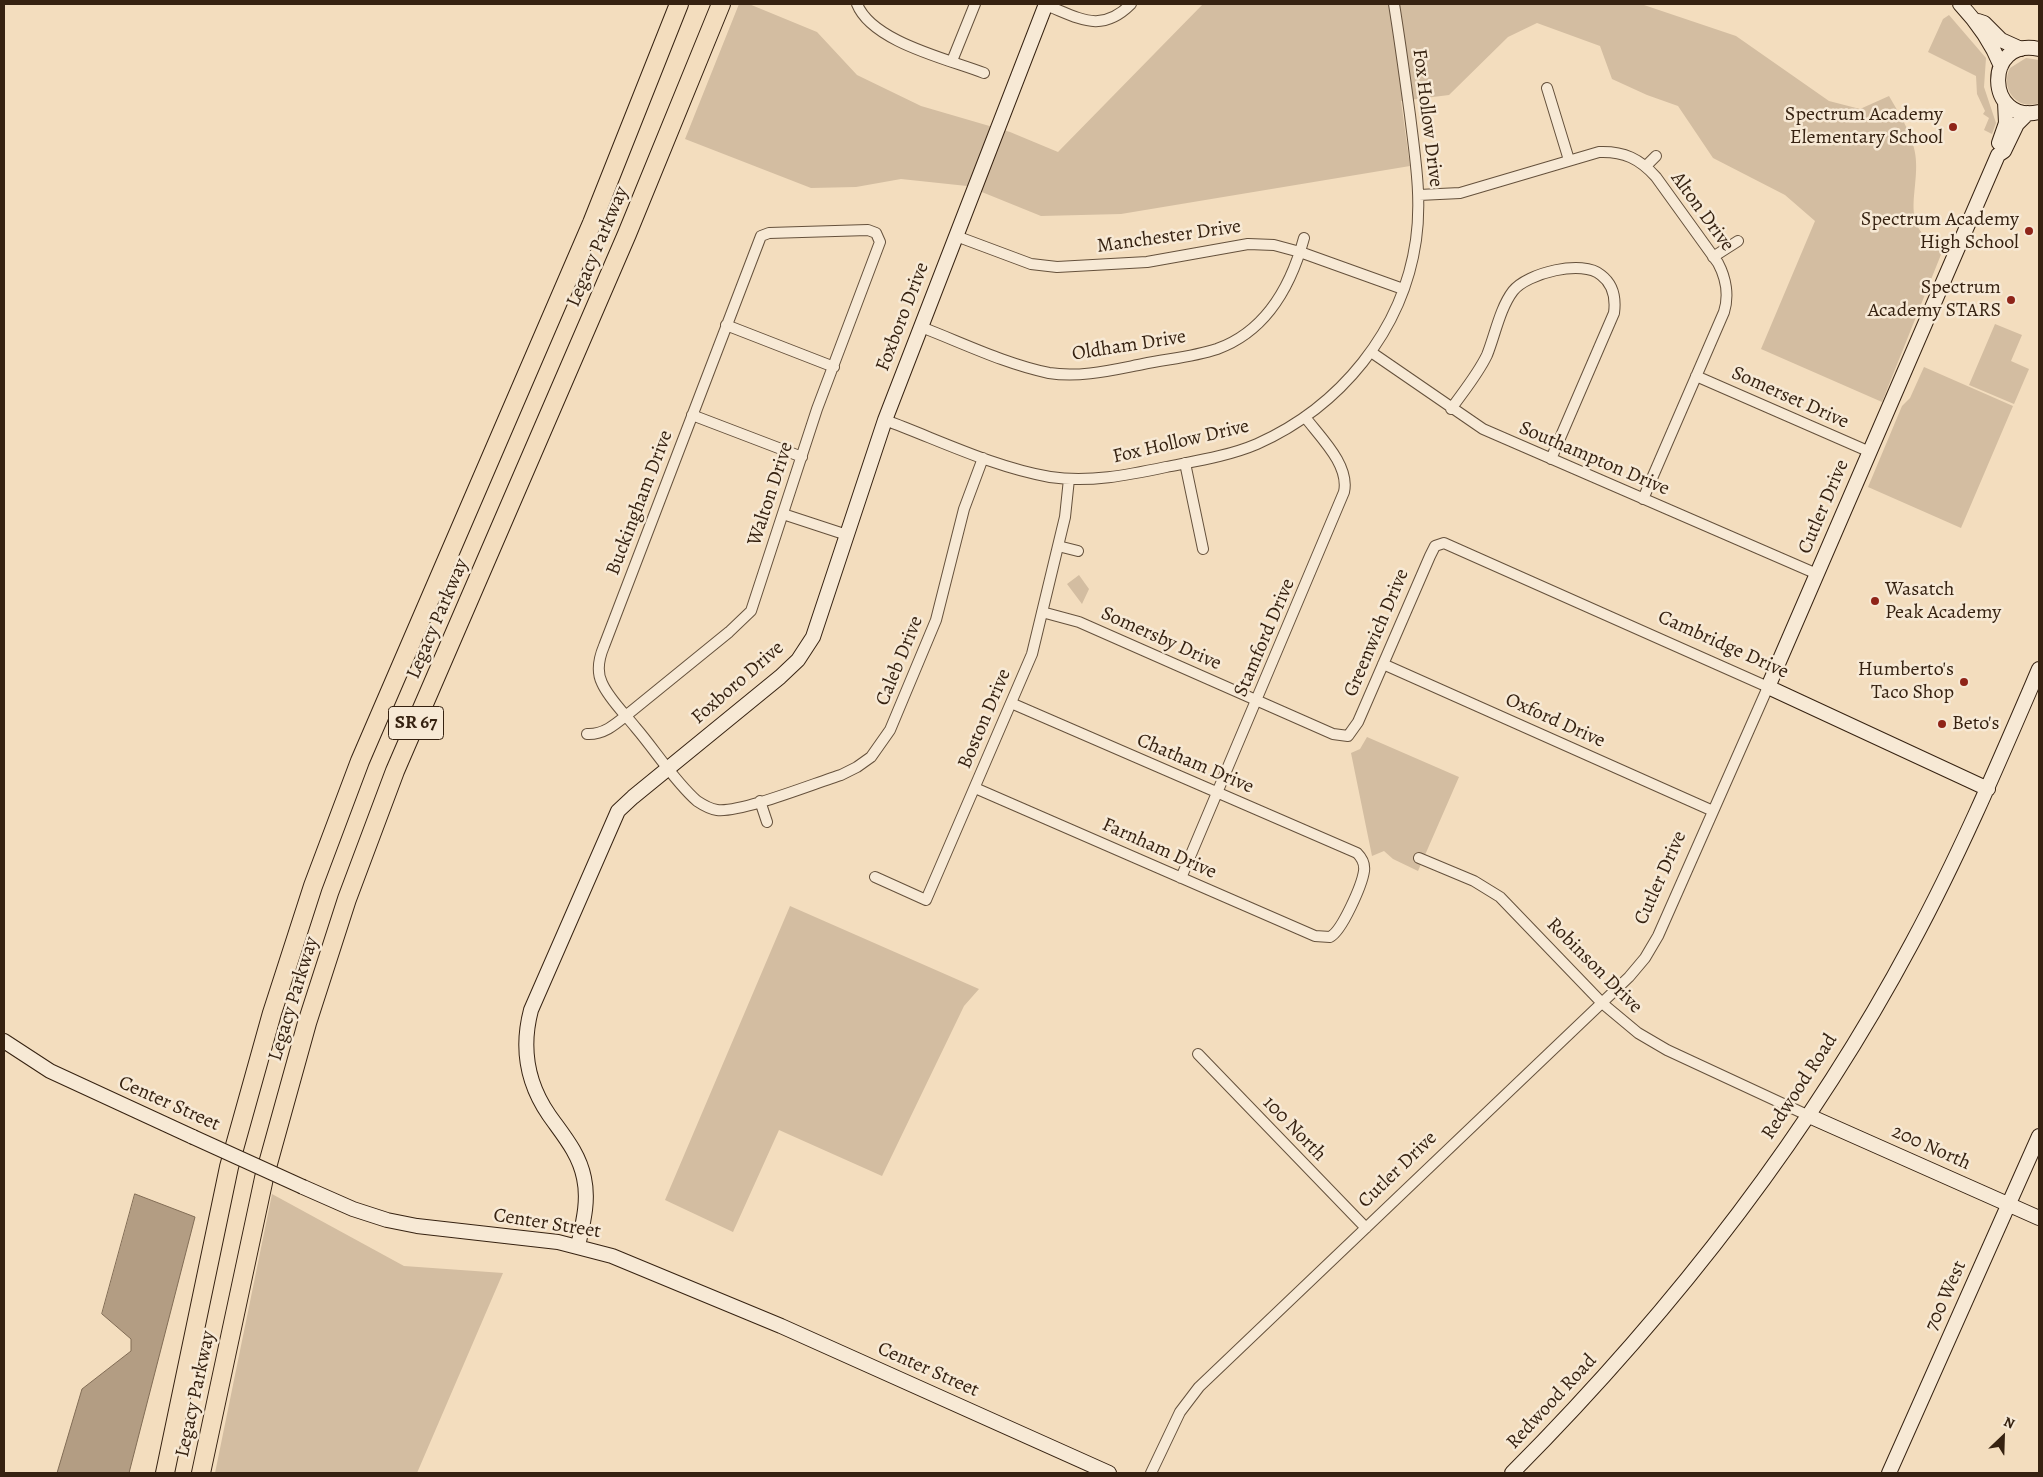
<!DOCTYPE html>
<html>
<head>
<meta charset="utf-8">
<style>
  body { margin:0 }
  #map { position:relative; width:2043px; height:1477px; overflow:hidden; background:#f3ddbe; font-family:Alegreya,serif }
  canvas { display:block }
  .frame { position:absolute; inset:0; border:5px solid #362211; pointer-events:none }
  .north { position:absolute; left:1978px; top:1412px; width:50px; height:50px; -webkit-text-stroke:4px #f7e9d5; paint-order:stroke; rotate:24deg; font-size:14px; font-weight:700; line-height:20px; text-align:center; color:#362211 }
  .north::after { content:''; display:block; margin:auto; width:18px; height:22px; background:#362211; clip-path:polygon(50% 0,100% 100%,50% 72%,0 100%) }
</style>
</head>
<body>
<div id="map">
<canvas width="2043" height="1477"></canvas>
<div class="frame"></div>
<div class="north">N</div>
</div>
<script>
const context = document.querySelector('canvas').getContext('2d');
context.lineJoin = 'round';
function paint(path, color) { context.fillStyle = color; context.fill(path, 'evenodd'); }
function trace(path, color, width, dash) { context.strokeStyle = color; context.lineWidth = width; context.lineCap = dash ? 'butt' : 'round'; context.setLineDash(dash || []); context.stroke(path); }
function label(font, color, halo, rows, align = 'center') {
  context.font = font + ' Alegreya,serif'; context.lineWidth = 5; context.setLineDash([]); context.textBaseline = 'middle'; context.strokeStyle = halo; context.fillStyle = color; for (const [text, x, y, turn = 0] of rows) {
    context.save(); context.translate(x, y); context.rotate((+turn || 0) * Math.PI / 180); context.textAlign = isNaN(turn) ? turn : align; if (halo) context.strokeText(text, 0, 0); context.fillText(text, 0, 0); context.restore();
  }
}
paint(new Path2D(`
  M739 4H749L817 32 857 75 921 106 1010 132 1058 152 1203 4H1641L1736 36 1829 101 1860 109 1889 96C1898 112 1910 130 1914 148 1924 187 1893 228 1944 247L1882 402 1761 349 1815 221 1785 195 1713 158 1678 106 1647 95 1612 79 1600 46 1537 23 1508 37 1449 95 1401 101 1410 166 1121 214 1041 216 967 186 901 179 856 187 811 188 685 139Z
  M1949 15 1986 58 1984 87 1996 123 1992 134 1984 130 1989 118 1983 114 1985 111 1977 94 1976 76 1928 52 1943 19Z
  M2026 58 2039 60V103C2016 111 2000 88 2010 68Z
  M1995 324 2022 335 2011 361 2029 369 2014 404 1969 385Z
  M1924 367 2013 406 1961 528 1868 487 1902 406 1910 398Z
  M1079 575 1089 589 1082 604 1067 584Z
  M1367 737 1459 777 1418 871 1393 859 1384 851 1372 856 1351 753 1360 749Z
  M790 906 979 989 964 1006 882 1176 779 1130 733 1232 665 1200Z
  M272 1194 404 1266 503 1273 417 1473H215Z`), '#d3bda1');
const water = new Path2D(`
  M135 1194 195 1217 129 1473H57L82 1389 131 1351V1339L102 1314Z`);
paint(water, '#b39d83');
trace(water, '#816c55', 1);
const street = new Path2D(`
  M857 4C872 42 948 59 984 73
  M1043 4C1078 17 1100 35 1131 4
  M952 61 975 4
  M1547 88 1569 160
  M1646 166 1656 156
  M1419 195 1460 193 1599 152C1624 151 1640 159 1656 177L1718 263C1726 278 1729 296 1724 312L1643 499
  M956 236 1031 264 1057 267 1147 262 1248 244 1274 245 1300 252 1403 289
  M1713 257 1738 241
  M726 325 834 367
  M921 327C963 343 1005 364 1049 373 1080 378 1112 370 1143 364 1167 359 1193 357 1217 349 1267 331 1291 286 1304 238
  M1371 352 1483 429 1817 574
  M1696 376 1870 452
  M1451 409C1463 392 1478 374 1487 355 1495 335 1500 308 1513 291 1527 273 1583 259 1601 275 1613 284 1616 298 1614 313L1551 459
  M692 415 802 457
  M885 420C939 440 993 467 1050 477 1089 483 1128 475 1166 467 1196 461 1229 456 1257 444 1340 407 1403 331 1416 240 1422 198 1415 157 1410 115 1405 78 1400 41 1394 4
  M1185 463 1203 549
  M783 514 847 535
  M1058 546 1078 551
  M1042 612 1079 622 1333 734 1348 736 1358 722 1430 556 1435 546 1444 543 1768 687 1658 936 1645 958 1629 977 1199 1387 1180 1412 1151 1473
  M1383 664 1713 811
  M587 734C606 735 619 721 633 710L729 632 751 611 817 409 880 242 876 233 868 230 769 233 761 236 604 646C599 658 596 671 602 683 609 699 625 714 636 728 655 750 675 782 697 801 703 805 710 809 717 810 741 813 815 783 841 775L857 767 871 757 890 730 936 620 964 509 983 458
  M975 788 1315 936 1330 937C1342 931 1362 885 1364 871 1365 864 1362 858 1357 853L1011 703
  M760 801 767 822
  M1419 858 1474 881 1500 897 1602 1003 1638 1033 1667 1050 1807 1115
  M875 877 926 900 1032 654 1065 517 1069 479
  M1181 878 1344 492C1350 465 1320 437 1305 417
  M1198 1054 1366 1228`);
const secondary = new Path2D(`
  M1960 4C1976 21 1992 44 2001 66
  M1978 21 1984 23 2001 40 2021 49
  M2039 49C1983 37 1986 125 2039 112
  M1999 143 2006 123 2005 102
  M1988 789 1768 687 1998 155 2004 151 2017 124 2028 113
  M4 1041 50 1071 193 1137
  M1807 1115 2039 1218
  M303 1187 353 1209 387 1220 417 1226 558 1242 612 1256 781 1326 1109 1473
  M578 1246C583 1223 589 1201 584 1178 579 1153 563 1135 549 1115 527 1083 521 1048 531 1010L618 811 633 797 780 677 798 660 813 637 885 420 1046 4
  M1512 1473C1668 1316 1808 1138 1912 943 1960 854 1999 762 2039 669
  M1889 1473 2039 1136`);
const highway = new Path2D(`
  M165 1473 229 1167 272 1013 313 886 360 761 592 223 679 4
  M201 1473 264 1178 307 1023 347 899 395 771 627 234 721 4`);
trace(street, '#65513c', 12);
trace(secondary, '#362211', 16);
trace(highway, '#362211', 20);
trace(street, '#f7e9d5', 10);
trace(secondary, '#f7e9d5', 14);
trace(highway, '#f3ddbe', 18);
const secondaryBridge = new Path2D(`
  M193 1137 303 1187`);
trace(secondaryBridge, '#362211', 16, []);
trace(secondaryBridge, '#f7e9d5', 14);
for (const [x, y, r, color] of [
  [1953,127,5,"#8f2418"],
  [2029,231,5,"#8f2418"],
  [2011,300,5,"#8f2418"],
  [1875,601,5,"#8f2418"],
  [1964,682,5,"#8f2418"],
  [1942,724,5,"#8f2418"]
]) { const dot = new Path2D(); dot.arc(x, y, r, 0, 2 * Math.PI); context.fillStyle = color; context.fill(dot); trace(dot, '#f7e9d5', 2); }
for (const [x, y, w] of [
  [416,723,55]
]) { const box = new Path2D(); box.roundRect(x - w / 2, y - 16.5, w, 33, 4); context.fillStyle = '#f7e9d5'; context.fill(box); trace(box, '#362211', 1); }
label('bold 19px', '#362211', null, [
  ["SR 67",416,723]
]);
label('20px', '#362211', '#f7e9d5', [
  ["Spectrum Academy",1943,115],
  ["Elementary School",1943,138],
  ["Spectrum Academy",2019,220],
  ["High School",2019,243],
  ["Spectrum",2001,288],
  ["Academy STARS",2001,311],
  ["Wasatch",1885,590,"left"],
  ["Peak Academy",1885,613,"left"],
  ["Humberto's",1954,670],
  ["Taco Shop",1954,693],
  ["Beto's",1952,724,"left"]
], 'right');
label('20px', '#362211', '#f7e9d5', [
  ["Fox Hollow Drive",1427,118,83],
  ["Alton Drive",1702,212,54],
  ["Manchester Drive",1169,237,-8],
  ["Legacy Parkway",598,247,-67],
  ["Foxboro Drive",903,317,-69],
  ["Oldham Drive",1129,346,-9],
  ["Somerset Drive",1790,398,24],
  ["Fox Hollow Drive",1181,442,-13],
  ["Southampton Drive",1594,459,23],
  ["Walton Drive",771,494,-72],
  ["Buckingham Drive",640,503,-69],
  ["Cutler Drive",1824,507,-67],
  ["Legacy Parkway",438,619,-67],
  ["Greenwich Drive",1377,633,-67],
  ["Stamford Drive",1265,638,-67],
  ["Somersby Drive",1161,639,24],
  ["Cambridge Drive",1723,645,24],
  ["Caleb Drive",900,661,-68],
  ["Foxboro Drive",738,683,-41],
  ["Boston Drive",985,719,-67],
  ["Oxford Drive",1555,721,24],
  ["Chatham Drive",1195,764,23],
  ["Farnham Drive",1159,849,24],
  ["Cutler Drive",1661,878,-66],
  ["Robinson Drive",1594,966,45],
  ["Legacy Parkway",294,999,-73],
  ["Redwood Road",1800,1087,-57],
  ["Center Street",169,1104,24],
  ["100 North",1294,1129,46],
  ["200 North",1931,1148,24],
  ["Cutler Drive",1398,1170,-44],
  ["Center Street",547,1224,9],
  ["700 West",1946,1296,-66],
  ["Center Street",928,1370,24],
  ["Legacy Parkway",196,1394,-78],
  ["Redwood Road",1552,1402,-47]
]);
</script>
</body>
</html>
